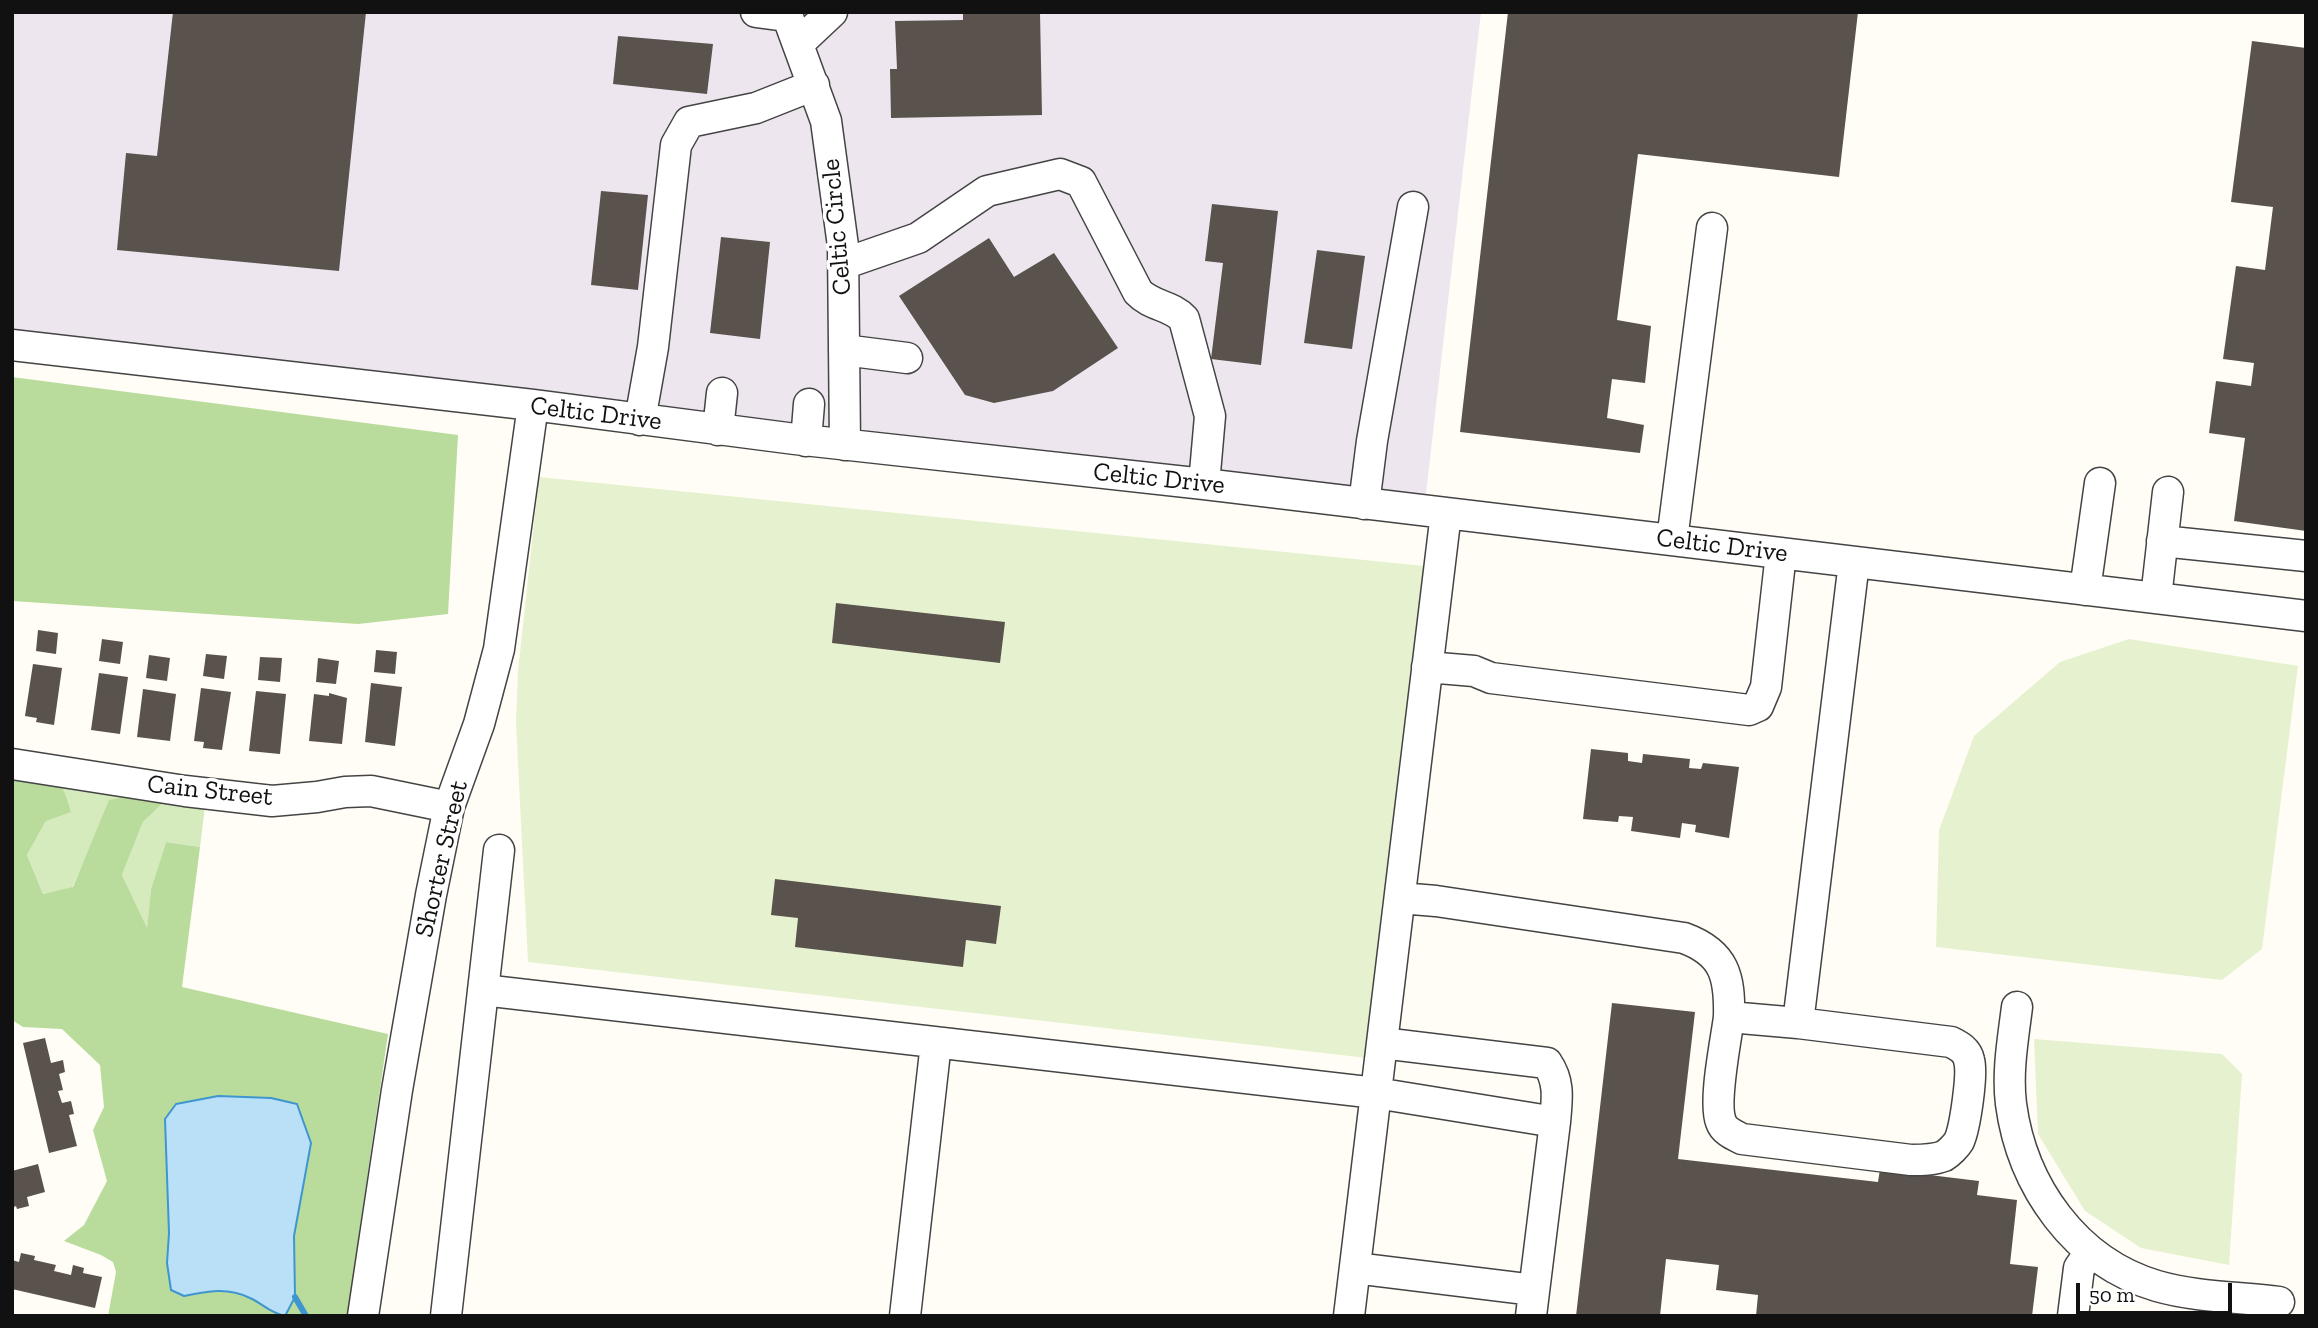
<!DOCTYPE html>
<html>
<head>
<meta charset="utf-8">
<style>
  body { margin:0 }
  #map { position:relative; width:2318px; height:1328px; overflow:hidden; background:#fffdf5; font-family:"Zilla Slab",serif }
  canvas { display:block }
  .frame { position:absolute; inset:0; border:14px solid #111; pointer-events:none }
  .scale { position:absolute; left:2076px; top:1283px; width:156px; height:32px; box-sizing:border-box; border:4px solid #111; border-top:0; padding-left:9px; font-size:21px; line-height:24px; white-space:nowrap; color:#111; -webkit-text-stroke:5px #fff; paint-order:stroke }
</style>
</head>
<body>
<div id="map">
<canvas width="2318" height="1328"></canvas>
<div class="frame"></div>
<div class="scale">50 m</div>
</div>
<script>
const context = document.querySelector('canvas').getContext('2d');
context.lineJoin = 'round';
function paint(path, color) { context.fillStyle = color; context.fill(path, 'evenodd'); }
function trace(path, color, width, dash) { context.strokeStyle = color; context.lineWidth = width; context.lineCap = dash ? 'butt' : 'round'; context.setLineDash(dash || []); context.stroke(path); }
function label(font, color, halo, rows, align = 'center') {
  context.font = font + ' "Zilla Slab",serif'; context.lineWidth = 7; context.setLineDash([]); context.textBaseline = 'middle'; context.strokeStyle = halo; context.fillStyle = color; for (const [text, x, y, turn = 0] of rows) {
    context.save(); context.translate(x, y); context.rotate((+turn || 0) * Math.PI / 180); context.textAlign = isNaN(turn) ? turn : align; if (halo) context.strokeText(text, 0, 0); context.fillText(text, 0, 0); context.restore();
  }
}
paint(new Path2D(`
  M12 12H1481L1426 494 706 414 12 333Z`), '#eee6ef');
paint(new Path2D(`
  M50 776 140 794 88 852 72 888 43 894 27 855 46 821Z
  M166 800 205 806 200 847 166 842 151 889 147 929 122 875 143 822Z`), '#d5ebbd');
paint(new Path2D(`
  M12 377 458 435 448 614 358 624 12 601Z
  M12 774C52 776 60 771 71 812L46 821 27 855 43 894 73 887 109 800 140 794 166 800 143 822 122 875 147 928 151 889 166 842 200 847 182 987 388 1034 347 1316H108L116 1272 113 1262 101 1255 64 1241 84 1225 107 1181 93 1130 104 1107 100 1065 62 1029 23 1027 12 1020Z`), '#b9dc9c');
paint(new Path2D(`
  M539 477 1424 566 1367 1058 528 962 516 723 518 671Z
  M2129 639 2298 666 2262 949 2222 980 1936 947 1939 830 1974 736 2060 662Z
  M2034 1039 2222 1054 2242 1074 2229 1265 2141 1248 2085 1211 2038 1134Z`), '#e6f2cf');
const water = new Path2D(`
  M218 1096 271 1098 297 1104 311 1143 294 1236 295 1297 285 1316C270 1313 263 1304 250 1298 228 1287 207 1291 184 1296L171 1290 167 1263 169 1233 165 1119 176 1104Z`);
paint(water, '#b9e0f7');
trace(water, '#3f96cf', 2);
trace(new Path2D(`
  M295 1297 306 1316`), '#3f96cf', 6);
paint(new Path2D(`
  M173 12H366L339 271 117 250 126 153 157 156Z
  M963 12H1040L1042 115 891 118 890 69H897L895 21 963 20Z
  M1508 12H1858L1839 177 1638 154 1617 320 1651 326 1645 383 1612 379 1607 418 1644 425 1640 453 1460 432Z
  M618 36 713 44 707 94 613 84Z
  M2252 41 2306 48V531L2234 521 2245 438 2209 433 2216 381 2251 386 2254 363 2223 359 2236 266 2265 270 2273 207 2231 202Z
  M601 191 648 195 638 290 591 285Z
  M1212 204 1278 211 1261 365 1211 359 1223 263 1205 261Z
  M721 237 770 242 760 339 710 333Z
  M989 238 1014 277 1054 253 1118 348 1053 391 994 403 965 395 899 296Z
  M1317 250 1365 256 1352 349 1304 343Z
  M836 603 1005 622 1000 663 832 643Z
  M38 630 58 633 56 654 36 651Z
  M102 639 123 642 120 664 99 661Z
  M376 650 397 652 395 674 374 672Z
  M206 654 227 656 224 679 203 676Z
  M149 655 170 658 167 681 146 678Z
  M260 657 282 658 280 682 258 680Z
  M318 658 339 661 336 684 316 682Z
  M33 664 62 668 54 725 36 722 37 718 25 716Z
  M99 673 128 677 120 734 91 730Z
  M371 683 402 687 395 746 365 742Z
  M201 688 231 692 222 750 203 748 204 742 194 741Z
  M143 689 176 694 170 741 137 737Z
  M256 691 286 694 280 754 249 751Z
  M329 693 347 698 342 744 309 741 314 694 329 696Z
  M1591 749 1628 753V761L1642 763 1643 754 1690 759 1689 768 1701 769 1703 763 1739 767 1729 838 1695 832 1696 825 1682 823 1680 838 1631 831 1633 817 1619 816 1618 822 1583 819Z
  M775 879 1001 906 996 944 966 940 963 967 795 947 798 918 771 915Z
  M1612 1003 1695 1012 1678 1159 1878 1182 1880 1169 1979 1181 1977 1195 2017 1200 2010 1264 2038 1267 2032 1316H1756L1758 1295 1716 1290 1719 1265 1666 1259 1660 1316H1576Z
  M45 1038 51 1063 63 1060 65 1072 59 1074 63 1090 58 1091 62 1103 71 1101 74 1114 69 1115 77 1146 49 1153 23 1043Z
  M38 1164 45 1192 27 1197 29 1206 17 1209 16 1206 12 1208V1171Z
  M21 1253 35 1256 34 1260 56 1265 54 1271 71 1275 73 1265 84 1268 83 1273 102 1277 95 1308 12 1289V1260L19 1262Z`), '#5a524d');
const minor = new Path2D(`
  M756 12 786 16
  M786 12 826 121 843 246 845 445
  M799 43 832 12
  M843 264 918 238 987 191 1060 174 1081 182 1138 292C1151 306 1171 305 1184 319L1210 416 1204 484
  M12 345 533 405 795 439 1204 484 2306 616
  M844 350 907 358
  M640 420 653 347 676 145 689 122 756 108 814 85
  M718 430 722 393
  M806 441 809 404
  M1364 504 1372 441 1413 207
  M1672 540 1712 228
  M2162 541 2306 556
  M2085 590 2100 483
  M2156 598 2168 492
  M1427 667 1474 671 1491 678 1749 710 1758 706 1766 687 1781 553
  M12 764 185 791 272 801 317 797 345 792 371 791 449 807
  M1400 898 1436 901 1684 938C1725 953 1730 977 1729 1017
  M483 990 1376 1093 1555 1122
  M2017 1007C2013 1039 2007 1072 2011 1104 2022 1186 2075 1262 2157 1286 2195 1297 2239 1297 2279 1302
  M1729 1017 1798 1023 1951 1042C1959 1046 1967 1050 1969 1060 1973 1074 1965 1128 1959 1141 1956 1146 1949 1153 1944 1156 1934 1160 1922 1160 1911 1160L1742 1139C1734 1135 1724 1131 1721 1122 1713 1102 1726 1041 1729 1017Z
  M1798 1023 1854 562
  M1382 1043 1547 1063C1560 1082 1557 1099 1555 1122L1531 1316
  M1355 1268 1534 1290
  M363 1316 397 1090 431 895 449 807 479 724 499 649 533 405
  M446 1316 499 850
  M905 1316 936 1043
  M1349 1316 1446 513
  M2073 1316 2079 1268 2090 1252`);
trace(minor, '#444', 33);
trace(minor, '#fff', 30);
label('26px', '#111', '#fff', [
  ["Celtic Circle",837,227,-95],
  ["Celtic Drive",596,414,7],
  ["Celtic Drive",1159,479,6],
  ["Celtic Drive",1722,546,7],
  ["Cain Street",210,791,6],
  ["Shorter Street",442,859,-77]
]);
</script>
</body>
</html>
